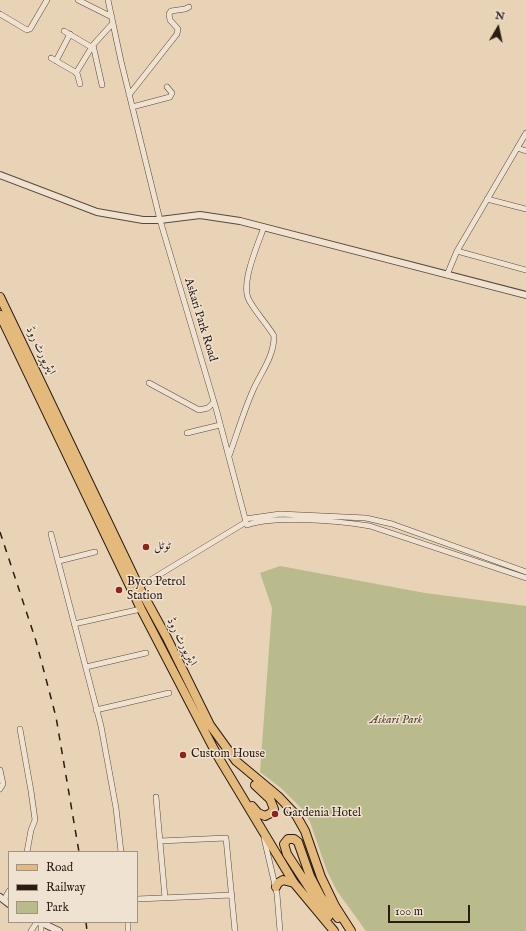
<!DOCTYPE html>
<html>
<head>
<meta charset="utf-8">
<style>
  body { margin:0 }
  #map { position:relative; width:526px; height:931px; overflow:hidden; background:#e8d3b7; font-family:"IM FELL English",serif }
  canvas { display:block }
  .legend { position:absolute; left:8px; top:851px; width:130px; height:72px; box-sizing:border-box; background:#f0e2d0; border:1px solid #a19284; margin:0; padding:5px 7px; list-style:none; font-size:12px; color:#2b1b12 }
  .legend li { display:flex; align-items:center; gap:8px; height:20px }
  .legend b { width:20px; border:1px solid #a19284 }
  .north { position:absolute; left:478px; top:8px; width:40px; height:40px; -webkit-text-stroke:3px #f0e2d0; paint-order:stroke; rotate:9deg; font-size:11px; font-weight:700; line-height:16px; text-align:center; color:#2b1b12 }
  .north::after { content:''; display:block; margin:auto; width:14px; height:18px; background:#2b1b12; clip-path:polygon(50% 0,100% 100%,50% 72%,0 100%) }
  .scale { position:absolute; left:388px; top:905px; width:82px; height:18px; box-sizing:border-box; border:2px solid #2b1b12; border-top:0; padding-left:5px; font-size:12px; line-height:14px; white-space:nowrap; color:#2b1b12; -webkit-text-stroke:3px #f0e2d0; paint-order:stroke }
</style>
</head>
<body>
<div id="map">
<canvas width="526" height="931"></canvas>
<ul class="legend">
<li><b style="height:5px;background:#e4ba7c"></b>Road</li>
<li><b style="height:5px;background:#2b1b12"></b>Railway</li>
<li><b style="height:11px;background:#b9bb8c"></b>Park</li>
</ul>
<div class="north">N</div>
<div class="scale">100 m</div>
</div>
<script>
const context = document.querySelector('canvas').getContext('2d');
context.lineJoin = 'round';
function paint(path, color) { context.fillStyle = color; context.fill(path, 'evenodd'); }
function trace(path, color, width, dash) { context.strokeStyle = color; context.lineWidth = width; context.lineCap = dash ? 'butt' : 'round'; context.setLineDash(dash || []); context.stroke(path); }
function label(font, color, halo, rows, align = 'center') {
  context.font = font + ' "IM FELL English",Amiri,serif'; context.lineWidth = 3; context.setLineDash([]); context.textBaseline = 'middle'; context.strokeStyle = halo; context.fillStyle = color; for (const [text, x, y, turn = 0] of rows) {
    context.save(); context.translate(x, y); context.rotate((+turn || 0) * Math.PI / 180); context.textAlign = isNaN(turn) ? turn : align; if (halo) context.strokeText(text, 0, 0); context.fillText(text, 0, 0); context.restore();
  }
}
paint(new Path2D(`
  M280 566 425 593 526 606V931H366L337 891 327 871 310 822 302 809 281 788 260 772 272 608 260 573Z`), '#b9bb8c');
const minor = new Path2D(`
  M78 0 112 17
  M108 0 121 61 160 220 217 412 246 522 139 587
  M0 14 27 30 30 29 47 0
  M64 31 91 47
  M93 45 102 85
  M51 58 77 73 80 84
  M56 61 70 34
  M76 73 93 45 113 23
  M129 95 177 34 178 29 170 20 169 14 171 11 185 9 189 7
  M132 107 170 97 172 93 167 87
  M517 148 526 151
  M487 199 526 209
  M457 251 526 270
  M447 275 457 251 526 133
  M149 383 199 410 208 408 214 402
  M187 433 220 425
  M229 456C237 434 244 410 254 388 262 371 274 356 274 336 267 324 256 313 249 300 240 284 258 244 264 227
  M245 519 280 514 366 518 392 524 526 572
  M246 522 247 525C276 515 339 521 370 526L526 578
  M51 534 101 726 116 808 121 852
  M59 561 95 552
  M74 624 141 609
  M86 667 146 653
  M96 710 169 693
  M20 729 31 791 35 820 31 830 27 852
  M0 770 3 784 0 789
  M156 797 165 898
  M264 838 277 894 280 931
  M160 841 226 838 235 931
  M137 899 232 895
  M4 900 9 891
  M128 922V931
  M41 923V931
  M31 931 37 922`);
const tertiary = new Path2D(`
  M0 175 97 212 143 220H160L200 215 240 221 526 295
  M0 897 9 904
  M40 922 59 931`);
const primary = new Path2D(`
  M0 297 139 587 167 638 210 725 236 761 278 796 296 815 305 831 321 877 335 906 351 931
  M0 315 141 609 217 755 294 883 334 931
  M252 806 258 813 265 816 271 813 274 809 270 799 255 785
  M276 887 278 883 283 880 294 883
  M328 917 287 854 284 844 288 839H294L298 842 310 876 321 897 338 918`);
trace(minor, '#5a493b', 6);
trace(tertiary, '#5a493b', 8);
trace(primary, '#2b1b12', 10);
trace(minor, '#f0e2d0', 5);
trace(tertiary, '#f0e2d0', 6);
trace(primary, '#e4ba7c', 8);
trace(new Path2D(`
  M0 532 36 641 56 717 79 852
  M86 922 87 931`), '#2b1b12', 1.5, [7, 7]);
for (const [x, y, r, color] of [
  [146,547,4,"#8f2418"],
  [119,590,4,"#8f2418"],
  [183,755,4,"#8f2418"],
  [275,814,4,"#8f2418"]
]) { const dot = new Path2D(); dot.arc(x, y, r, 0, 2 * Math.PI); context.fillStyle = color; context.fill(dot); trace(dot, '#f0e2d0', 1.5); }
label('12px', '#2b1b12', '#f0e2d0', [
  ["Askari Park Road",200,320,73],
  ["ایئرپورٹ روڈ",40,351,64],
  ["ایئرپورٹ روڈ",181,642,63]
]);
label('12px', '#2b1b12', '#f0e2d0', [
  ["ٹوٹل",154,547],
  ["Byco Petrol",127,583],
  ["Station",127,597],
  ["Custom House",191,755],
  ["Gardenia Hotel",283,814]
], 'left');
label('italic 12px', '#564b37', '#f0e2d0', [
  ["Askari Park",396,721]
]);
</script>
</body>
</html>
